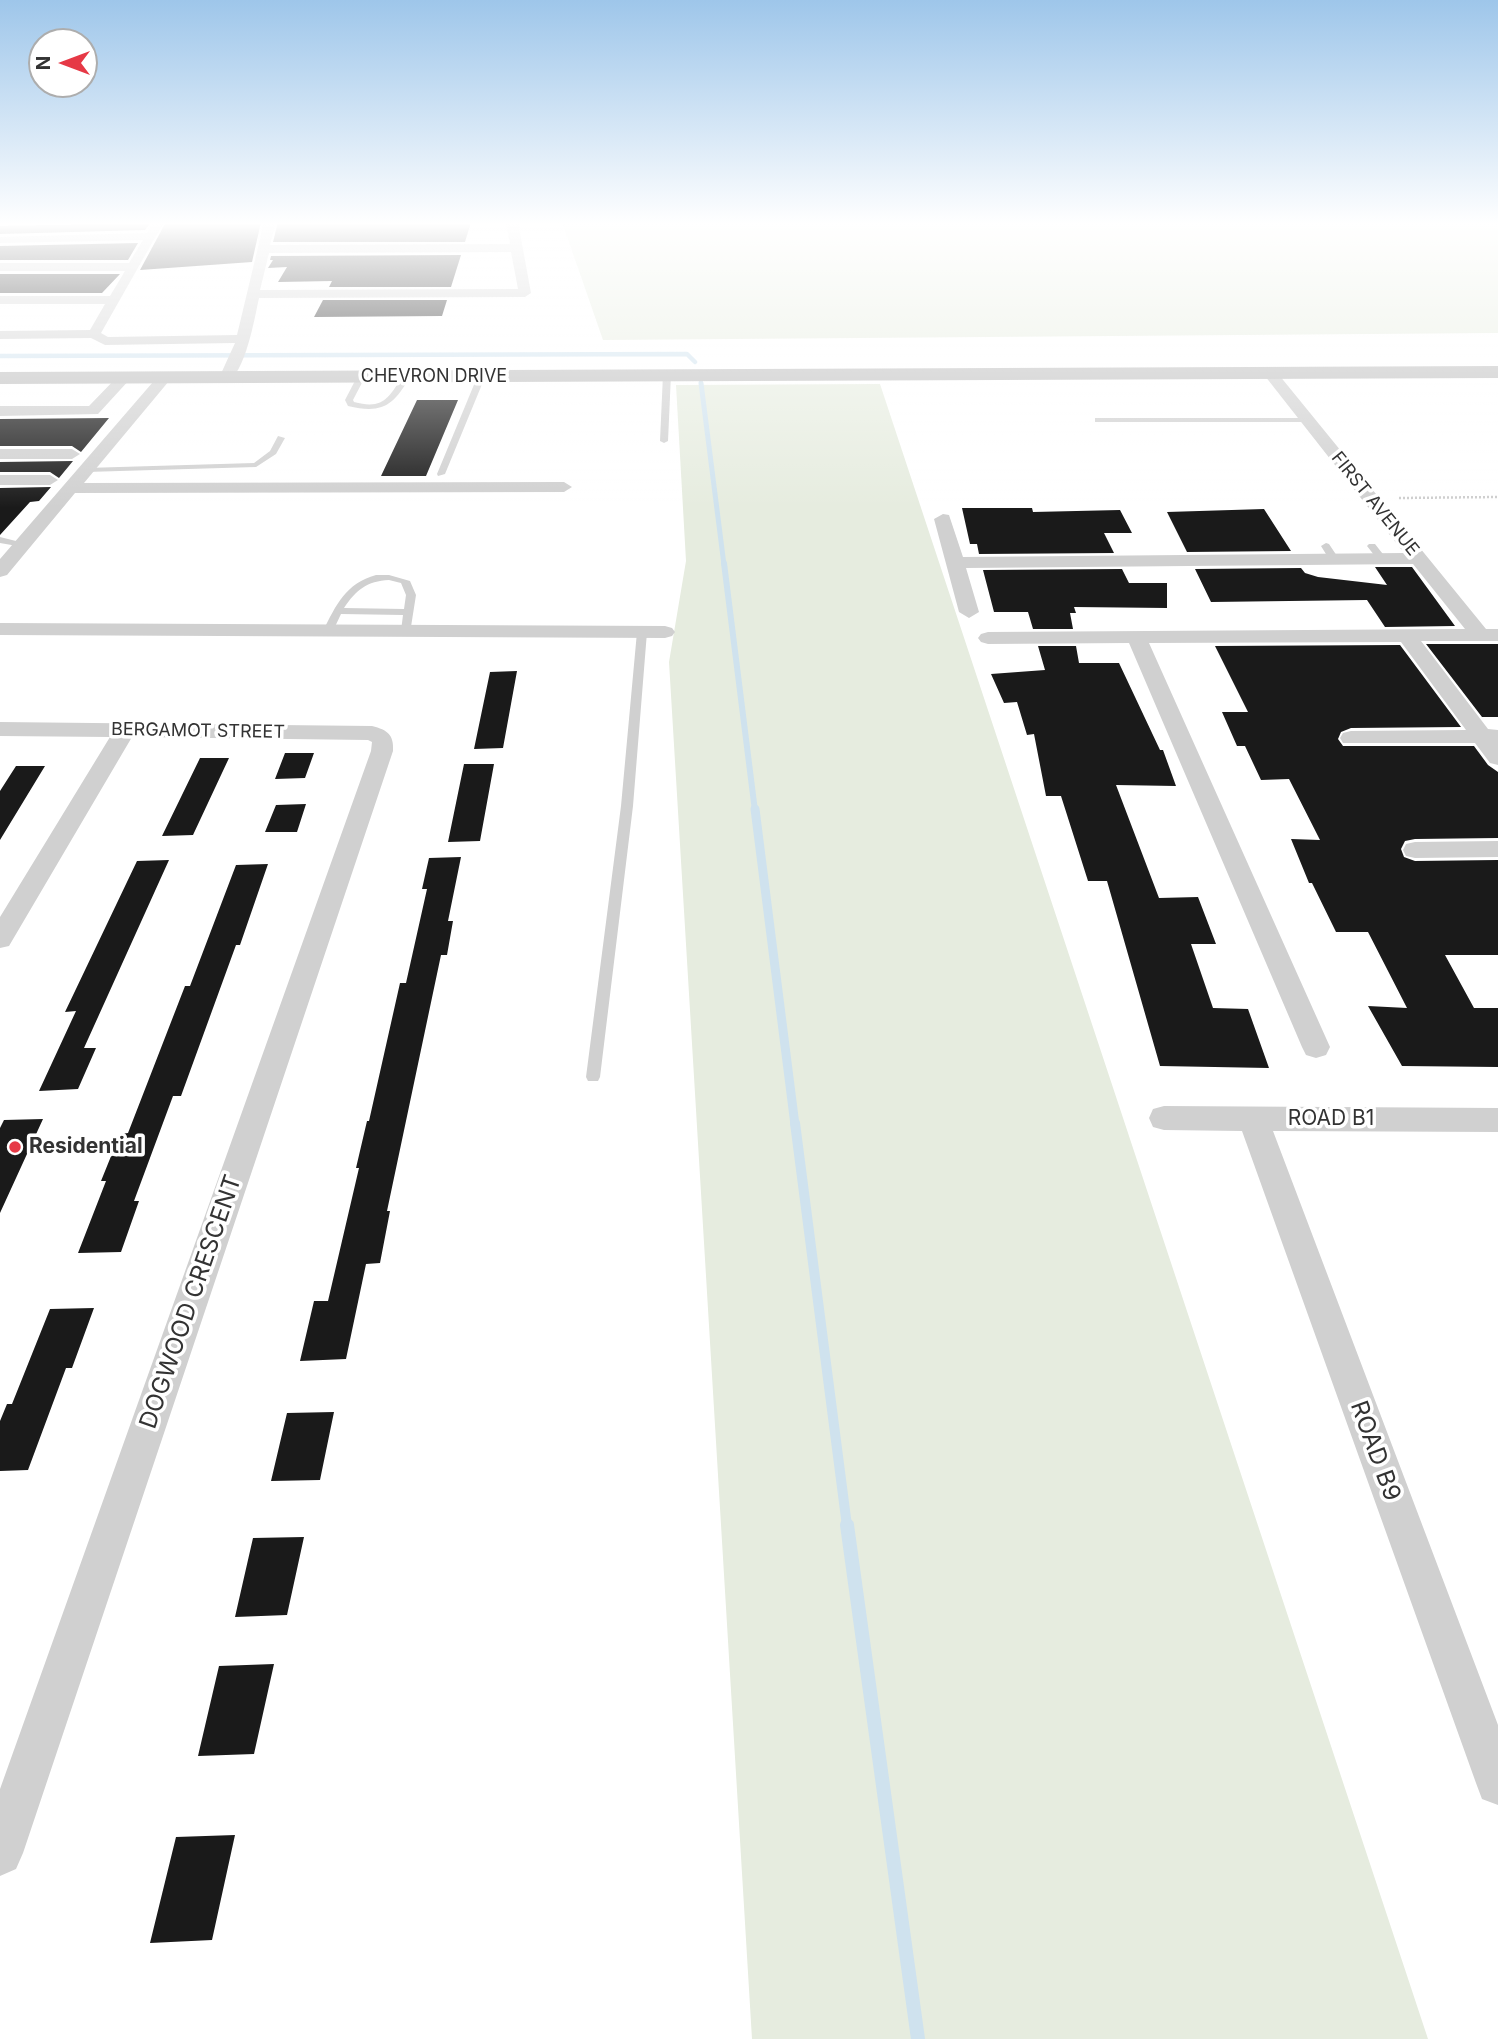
<!DOCTYPE html>
<html>
<head>
<meta charset="utf-8">
<style>
  body { margin:0 }
  #map { position:relative; width:1498px; height:2039px; overflow:hidden; background:#fff; font-family:Inter,sans-serif }
  canvas { display:block }
  .north { position:absolute; left:28px; top:28px; width:70px; height:70px; box-sizing:border-box; background:#fff; border:2px solid #adadad; border-radius:50%; rotate:270deg; font-size:19px; font-weight:700; line-height:28px; text-align:center; color:#333 }
  .north::after { content:''; display:block; margin:auto; width:24px; height:32px; background:#e63946; clip-path:polygon(50% 0,100% 100%,50% 72%,0 100%) }
</style>
</head>
<body>
<div id="map">
<canvas width="1498" height="2039"></canvas>
<div class="north">N</div>
</div>
<script>
const context = document.querySelector('canvas').getContext('2d');
context.lineJoin = 'round';
function paint(path, color) { context.fillStyle = color; context.fill(path, 'evenodd'); }
function trace(path, color, width, dash) { context.strokeStyle = color; context.lineWidth = width; context.lineCap = dash ? 'butt' : 'round'; context.setLineDash(dash || []); context.stroke(path); }
function label(font, color, halo, rows, align = 'center') {
  context.font = font + ' Inter,sans-serif'; context.lineWidth = 7; context.setLineDash([]); context.textBaseline = 'middle'; context.strokeStyle = halo; context.fillStyle = color; for (const [text, x, y, turn = 0] of rows) {
    context.save(); context.translate(x, y); context.rotate((+turn || 0) * Math.PI / 180); context.textAlign = isNaN(turn) ? turn : align; if (halo) context.strokeText(text, 0, 0); context.fillText(text, 0, 0); context.restore();
  }
}
paint(new Path2D(`
  M562 222H1498V333L603 340Z
  M880 384 1428 2039H752L669 662 686 561 676 385Z`), '#e6ecdf');
trace(new Path2D(`
  M0 356 687 354 695 362`), '#cfe2ee', 4.5);
trace(new Path2D(`
  M701 383 724 565`), '#cfe2ee', 5);
trace(new Path2D(`
  M724 563 755 811`), '#cfe2ee', 6);
trace(new Path2D(`
  M755 809 795 1125`), '#cfe2ee', 9);
trace(new Path2D(`
  M795 1123 847 1526`), '#cfe2ee', 10);
trace(new Path2D(`
  M847 1525 918 2039`), '#cfe2ee', 14);
paint(new Path2D(`
  M166 222H261L252 262 140 270Z
  M278 222H471L465 242H273Z
  M150 223 145 230 0 234V226Z
  M138 243 128 260H0V246Z
  M461 255 451 287H329L332 281 278 282 287 267 268 268 273 260H270L271 256Z
  M0 274H120L102 293H0Z
  M323 300H447L442 316 314 317Z
  M417 400H458L426 476H381Z
  M109 418 81 452 72 446H0V419Z
  M73 461 59 478 50 472H0V462Z
  M51 487 39 501 30 502 0 535V488Z
  M962 508H1032L1033 512 1120 510 1132 533H1104L1114 553 979 554 977 544H970Z
  M1264 509 1291 551 1187 552 1167 512Z
  M1375 567H1412L1455 626 1385 627 1367 600 1211 602 1195 569 1301 568 1305 573 1318 577 1387 585Z
  M1122 569 1129 583H1167V608L1074 607 1076 613H1070L1073 629H1033L1028 612H994L983 570Z
  M1426 644H1498V717H1482Z
  M1400 645 1461 727 1351 728 1341 732 1338 739 1343 746H1474L1488 765 1498 772V838L1415 839 1405 841 1401 849 1404 857 1415 861 1498 860V955H1445L1474 1008H1498V1067L1402 1066 1368 1006 1407 1008 1368 932H1336L1312 883H1309L1291 839 1320 840 1289 779 1261 780 1245 746H1237L1222 712H1248L1215 646Z
  M1038 646H1076L1079 663H1119L1160 750H1163L1176 786 1116 785 1159 898 1198 897 1216 944H1191L1213 1008 1248 1009 1269 1068 1160 1066 1107 881H1088L1061 796H1046L1034 734 1027 735 1017 702 1004 703 991 674 1045 670Z
  M517 671 503 748 474 749 490 672Z
  M285 753H314L305 778 275 779Z
  M200 758H229L193 835 162 836Z
  M464 764H494L480 841 448 842Z
  M16 766H45L0 840V791Z
  M306 804 297 832H265L276 805Z
  M461 857 448 921H453L447 955H441L387 1211H390L380 1263 366 1264 346 1359 300 1361 314 1301H328L359 1168H356L367 1121H369L400 983H406L427 889H422L429 858Z
  M169 860 84 1048H96L78 1089 39 1091 76 1011 65 1012 137 861Z
  M268 864 240 945H236L181 1096H173L134 1201H139L121 1252 78 1253 106 1181H101L120 1134 128 1133 185 986H190L236 865Z
  M43 1119 0 1213V1128L4 1120Z
  M94 1308 72 1368H66L28 1470 0 1471V1421L7 1404H12L50 1309Z
  M334 1412 320 1480 271 1481 287 1413Z
  M304 1537 287 1615 235 1617 253 1538Z
  M274 1664 254 1754 198 1756 219 1666Z
  M235 1835 212 1940 150 1943 176 1837Z`), '#1a1a1a');
trace(new Path2D(`
  M1399 498 1498 497`), '#cdcdcd', 2.5, [2, 2]);
paint(new Path2D(`
  M667 372 671 374 668 441 664 443 660 441 663 374Z
  M358 375 365 377 353 400 354 402C383 410 389 398 403 375L410 377C393 406 382 414 348 406L345 400Z
  M478 375 485 377 445 474 438 476 437 474Z
  M1098 418H1308L1312 420 1308 422H1095V418Z
  M278 436 285 438 276 454 256 467 86 472 82 470 86 468 254 463 270 451Z
  M0 537 28 544 23 547 0 543Z
  M1326 543 1329 544 1339 559 1337 561 1329 559 1321 546Z
  M1369 544H1375L1386 558 1384 560H1378L1367 546Z
  M376 575H389L410 581 416 595 410 633 401 631 403 615 341 614 332 633H324L323 631C336 605 346 583 376 575ZM389 580 401 583 406 595 404 609 344 608C356 590 367 581 389 580Z
  M642 629 647 632 633 806 600 1077 598 1081H588L586 1077 621 806 637 632Z`), '#d0d0d0');
paint(new Path2D(`
  M153 222H164L101 333 108 337 237 335 264 222H276L270 245 510 244 506 222H518L531 293 525 297 259 298C255 316 245 376 226 382L219 378 235 343 105 345 91 338 0 339V331L90 330 105 304H0V296H110L125 271H0V263H129L143 240 0 243V237L147 233ZM511 252 518 289 260 290 269 253Z
  M1270 369 1275 370 1486 629H1498V641H1421L1488 729 1498 730V765L1490 763 1475 743H1343L1340 738 1343 733 1351 731 1466 730 1401 642 1149 643 1330 1047 1326 1055 1316 1058 1306 1055 1302 1047 1129 643 988 644 981 642 978 638 981 634 988 632 1465 629 1413 564 966 568 979 612 969 618 959 612 934 519 943 514 949 515 963 557 1404 553 1265 376 1263 373 1265 370Z
  M124 374 131 378 98 414 0 416V406H89L119 375Z
  M164 374 171 378 169 381 84 483 564 482 572 487 564 492 75 493 7 575 0 577V559L159 375Z
  M0 449H72L80 454 72 459H0Z
  M0 475H50L58 480 50 485H0Z
  M0 623 665 626 672 628 675 632 672 636 665 638 0 635Z
  M0 722 372 726C388 730 394 735 393 751L23 1853 16 1869 0 1876V1789L371 751 372 742 368 740 132 737 9 946 0 948V917L110 737 0 736Z
  M1498 841V857L1415 858 1406 856 1403 850 1406 844 1415 842Z
  M1164 1106 1498 1108V1132L1273 1131 1498 1725V1805L1482 1799 1476 1783 1242 1131 1164 1130 1153 1127 1149 1118 1153 1109Z`), '#d0d0d0');
paint(new Path2D(`
  M1498 366V378L0 384V372Z`), '#bdbdbd');
const sky = context.createLinearGradient(0, 0, 0, 508);
sky.addColorStop(0, '#9ec6ea');
sky.addColorStop(0.44, '#fff');
sky.addColorStop(1, '#ffffff00');
context.fillStyle = sky;
context.fillRect(0, 0, 1498, 508);
for (const [x, y, r, color] of [
  [15,1147,7,"#e63946"]
]) { const dot = new Path2D(); dot.arc(x, y, r, 0, 2 * Math.PI); context.fillStyle = color; context.fill(dot); trace(dot, '#fff', 2.5); }
label('18px', '#333', '#fff', [
  ["CHEVRON DRIVE",434,377],
  ["FIRST AVENUE",1375,504,51],
  ["BERGAMOT STREET",198,731,1]
]);
label('21px', '#333', '#fff', [
  ["ROAD B1",1331,1119]
]);
label('bold 21px', '#333', '#fff', [
  ["Residential",29,1147]
], 'left');
label('24px', '#333', '#fff', [
  ["DOGWOOD CRESCENT",191,1302,-71],
  ["ROAD B9",1375,1451,70]
]);
</script>
</body>
</html>
